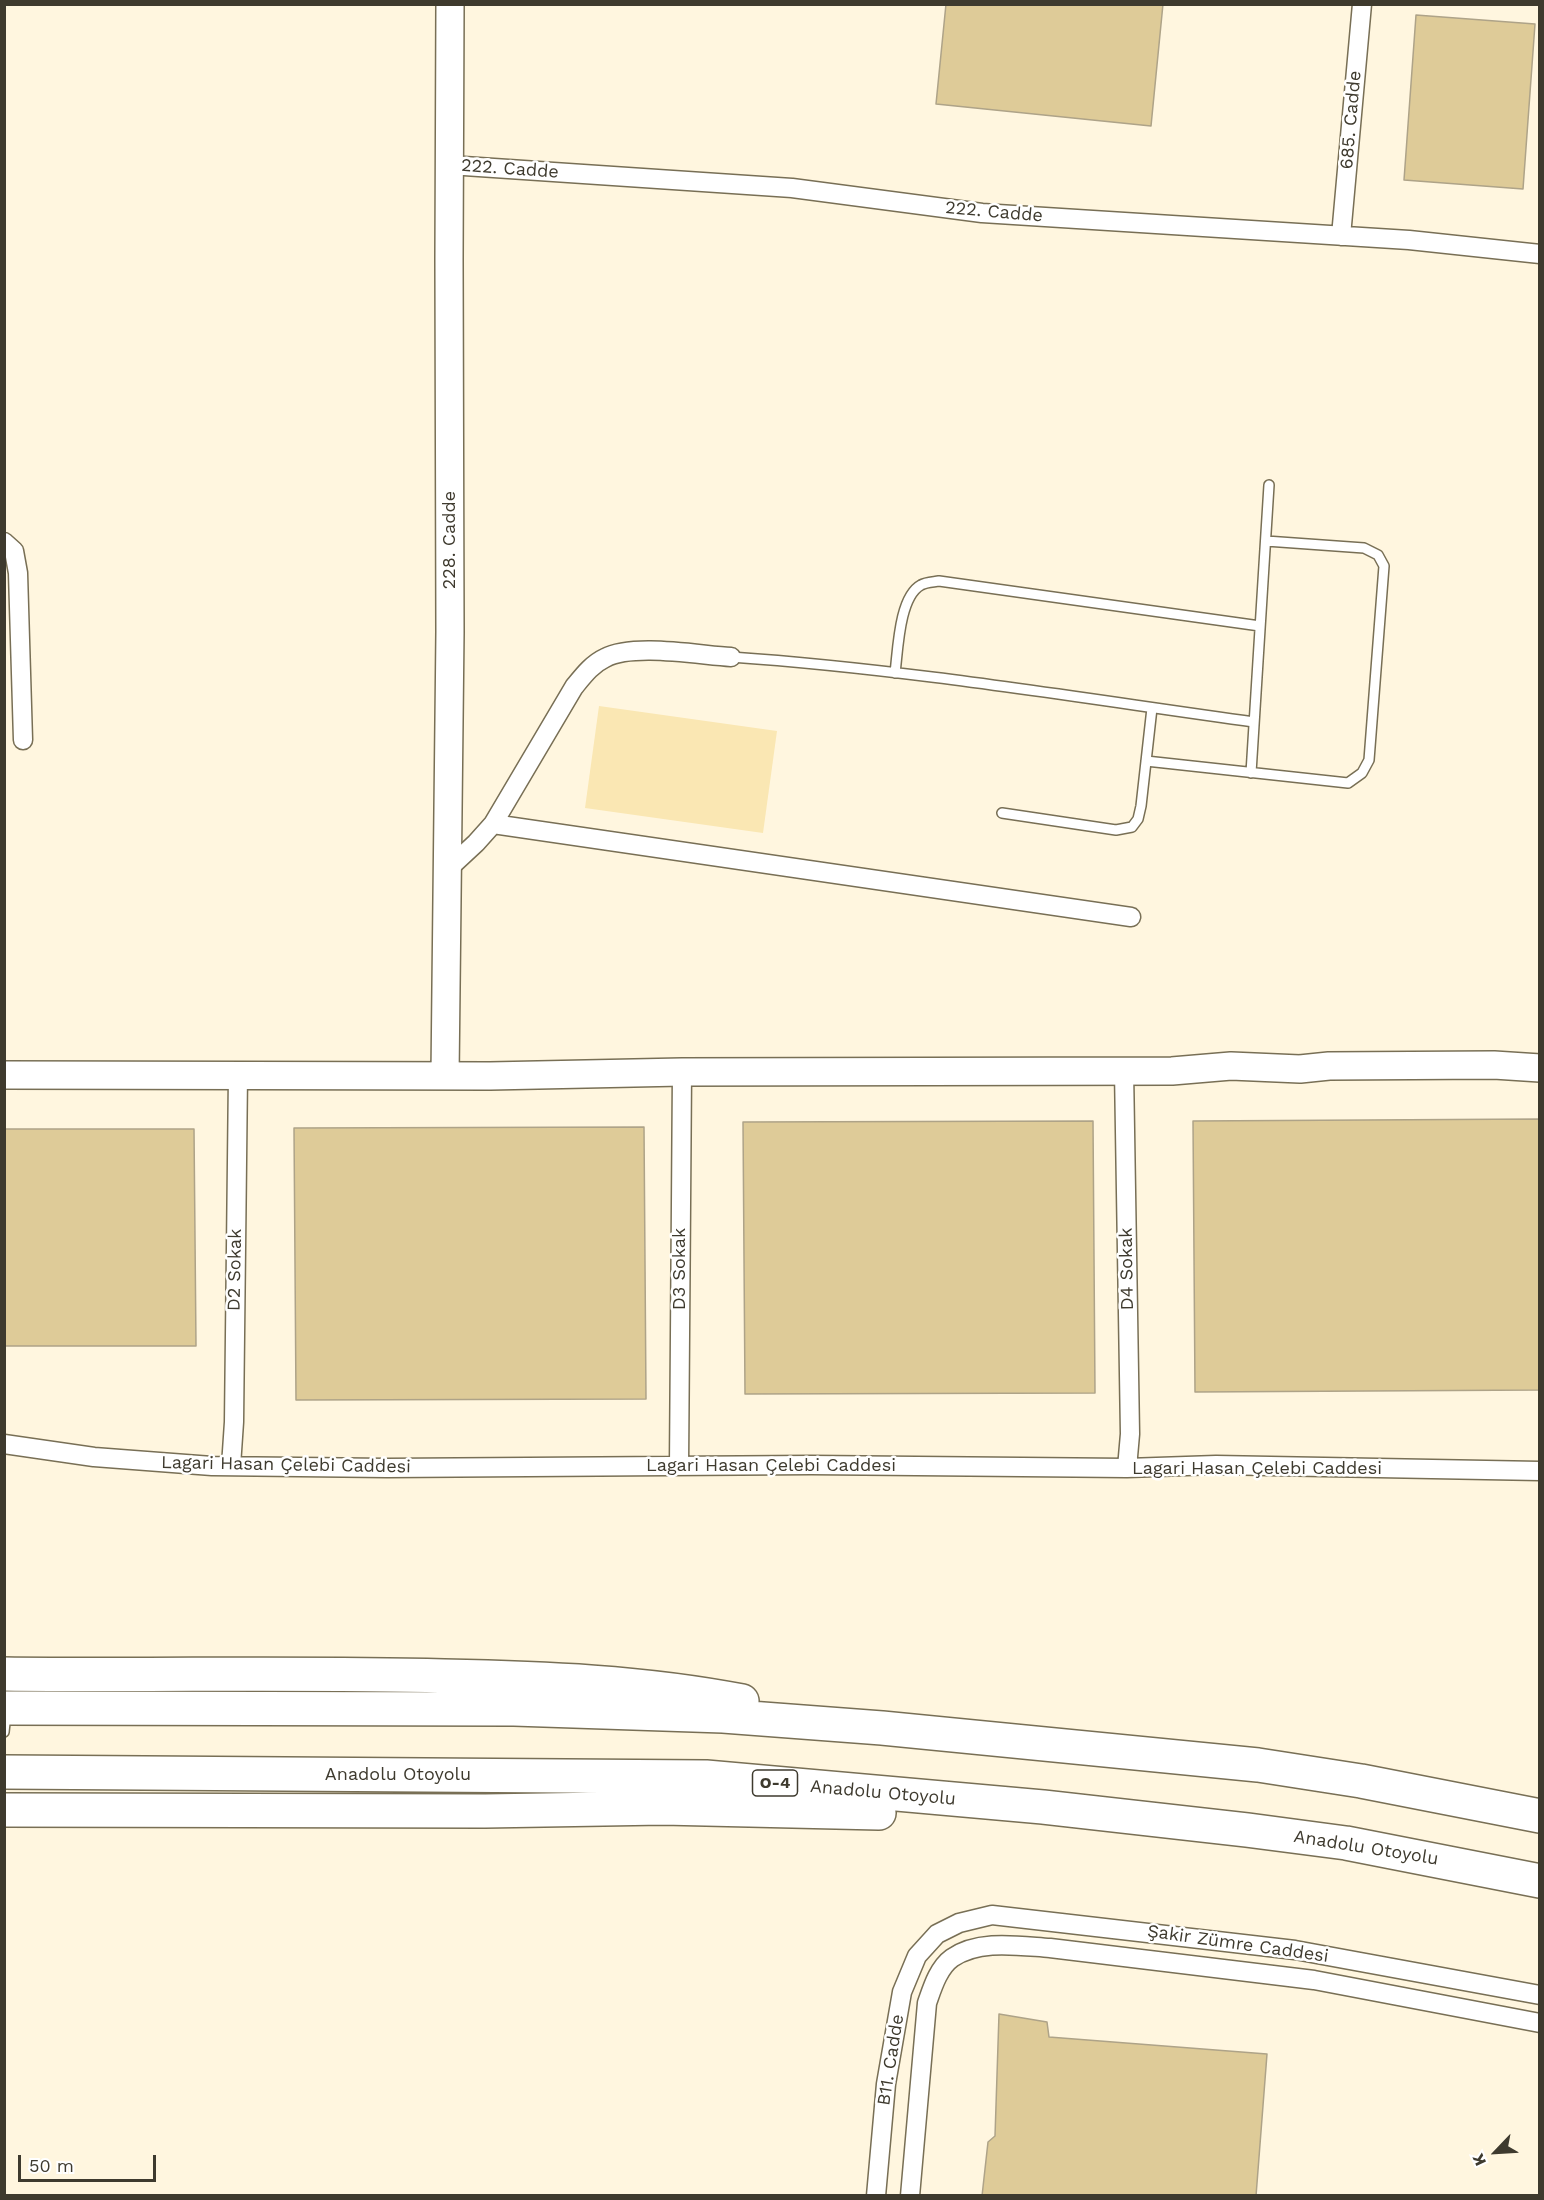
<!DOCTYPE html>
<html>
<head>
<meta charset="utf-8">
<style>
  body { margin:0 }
  #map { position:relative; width:1544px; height:2200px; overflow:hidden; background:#fff6df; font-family:"Work Sans",sans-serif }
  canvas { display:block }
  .frame { position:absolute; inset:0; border:6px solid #3e3a2e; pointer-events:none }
  .north { position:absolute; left:1466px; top:2122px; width:60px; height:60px; -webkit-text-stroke:4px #fff; paint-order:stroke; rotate:245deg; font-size:16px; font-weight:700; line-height:24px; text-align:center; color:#3e3a2e }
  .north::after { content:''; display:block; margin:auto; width:21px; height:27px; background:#3e3a2e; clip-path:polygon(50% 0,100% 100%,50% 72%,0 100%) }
  .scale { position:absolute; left:18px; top:2155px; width:138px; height:27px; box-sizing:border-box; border:3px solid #3e3a2e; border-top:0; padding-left:8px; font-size:18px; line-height:21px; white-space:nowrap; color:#3e3a2e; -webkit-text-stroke:4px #fff; paint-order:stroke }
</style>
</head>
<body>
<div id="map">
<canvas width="1544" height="2200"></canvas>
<div class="frame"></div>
<div class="north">K</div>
<div class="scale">50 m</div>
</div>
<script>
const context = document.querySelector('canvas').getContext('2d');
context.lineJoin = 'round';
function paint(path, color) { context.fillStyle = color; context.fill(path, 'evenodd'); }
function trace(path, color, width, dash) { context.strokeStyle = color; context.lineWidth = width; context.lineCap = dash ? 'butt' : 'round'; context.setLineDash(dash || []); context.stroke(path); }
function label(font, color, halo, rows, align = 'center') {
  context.font = font + ' "Work Sans",sans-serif'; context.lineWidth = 5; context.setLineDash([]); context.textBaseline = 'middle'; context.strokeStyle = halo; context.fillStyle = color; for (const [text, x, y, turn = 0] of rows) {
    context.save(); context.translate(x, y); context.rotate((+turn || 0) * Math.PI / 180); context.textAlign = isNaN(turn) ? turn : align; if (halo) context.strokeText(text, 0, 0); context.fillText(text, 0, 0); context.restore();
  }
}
paint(new Path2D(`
  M599 706 777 731 763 833 585 808Z`), '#fae7b3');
const building = new Path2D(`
  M946 4H1163L1151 126 936 104Z
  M1416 15 1535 24 1523 189 1404 180Z
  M1539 1119V1390L1195 1392 1193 1121Z
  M1093 1121 1095 1393 745 1394 743 1122Z
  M644 1127 646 1399 296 1400 294 1128Z
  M4 1129H194L196 1346H4Z
  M999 2014 1047 2022 1049 2037 1267 2054 1256 2196H982L988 2142 995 2136Z`);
paint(building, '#decb98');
trace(building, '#aea388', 1.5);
const lane = new Path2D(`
  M731 657C906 669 1080 698 1254 722
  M895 673C898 650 899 597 921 585 926 582 934 582 939 581L1260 626
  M1146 761 1348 783 1362 773 1369 760 1384 566 1378 555 1364 548 1266 541
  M1251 773 1269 485
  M1002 813 1116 830 1132 827 1138 819 1141 806 1152 708
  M4 1732 6 1714`);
const street = new Path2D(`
  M449 165 792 188 982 213 1409 240 1540 254
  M1341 236 1362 4
  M4 542 14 551 18 573 23 740
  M493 824 1131 917
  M448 869 476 843 493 824 574 687C583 676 592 664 605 658 633 643 698 655 731 657
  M1124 1070 1130 1434 1127 1468
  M4 1444 94 1457 212 1466 387 1468 811 1465 1127 1468 1216 1465 1540 1471
  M231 1466 234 1422 238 1074
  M679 1466 682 1072
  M876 2196 886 2084 902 1992 917 1956 937 1934 959 1923 992 1915 1295 1950 1540 1995
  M910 2196 927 2003C932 1989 938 1968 952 1958 979 1939 1019 1946 1050 1948L1314 1980 1540 2023`);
const secondary = new Path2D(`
  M4 1075 490 1076 682 1072 1172 1071 1231 1066 1300 1069 1329 1066 1494 1065 1540 1068
  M445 1076 450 632 449 259 450 4`);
const highway = new Path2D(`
  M4 1674C151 1676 297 1672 444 1676 543 1678 644 1682 742 1701
  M4 1708 514 1709 723 1716 882 1728 1258 1765 1361 1781 1540 1816
  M4 1772 706 1777 1043 1807 1247 1830 1346 1843 1540 1881
  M4 1810 485 1811 663 1808 879 1813`);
trace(lane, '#786f55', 12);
trace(street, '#786f55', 21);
trace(secondary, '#786f55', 30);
trace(highway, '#786f55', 36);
trace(lane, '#fff', 9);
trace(street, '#fff', 18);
trace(secondary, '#fff', 27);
trace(highway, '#fff', 33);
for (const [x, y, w] of [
  [775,1783,45]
]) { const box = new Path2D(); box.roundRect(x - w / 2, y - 13, w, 26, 4.5); context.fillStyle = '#fff'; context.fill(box); trace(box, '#3e3a2e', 1.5); }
label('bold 16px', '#3e3a2e', null, [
  ["O-4",775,1783]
]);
label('18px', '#3e3a2e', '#fff', [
  ["685. Cadde",1351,120,-85],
  ["222. Cadde",510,169,4],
  ["222. Cadde",994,212,5],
  ["228. Cadde",450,540,-90],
  ["D3 Sokak",680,1269,-90],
  ["D4 Sokak",1127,1269,-91],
  ["D2 Sokak",235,1270,-89],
  ["Lagari Hasan Çelebi Caddesi",286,1465,1],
  ["Lagari Hasan Çelebi Caddesi",771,1466],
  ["Lagari Hasan Çelebi Caddesi",1257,1469],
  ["Anadolu Otoyolu",398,1775],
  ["Anadolu Otoyolu",883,1793,5],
  ["Anadolu Otoyolu",1366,1848,9],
  ["Şakir Zümre Caddesi",1238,1944,8],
  ["B11. Cadde",891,2060,-81]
]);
</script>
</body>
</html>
